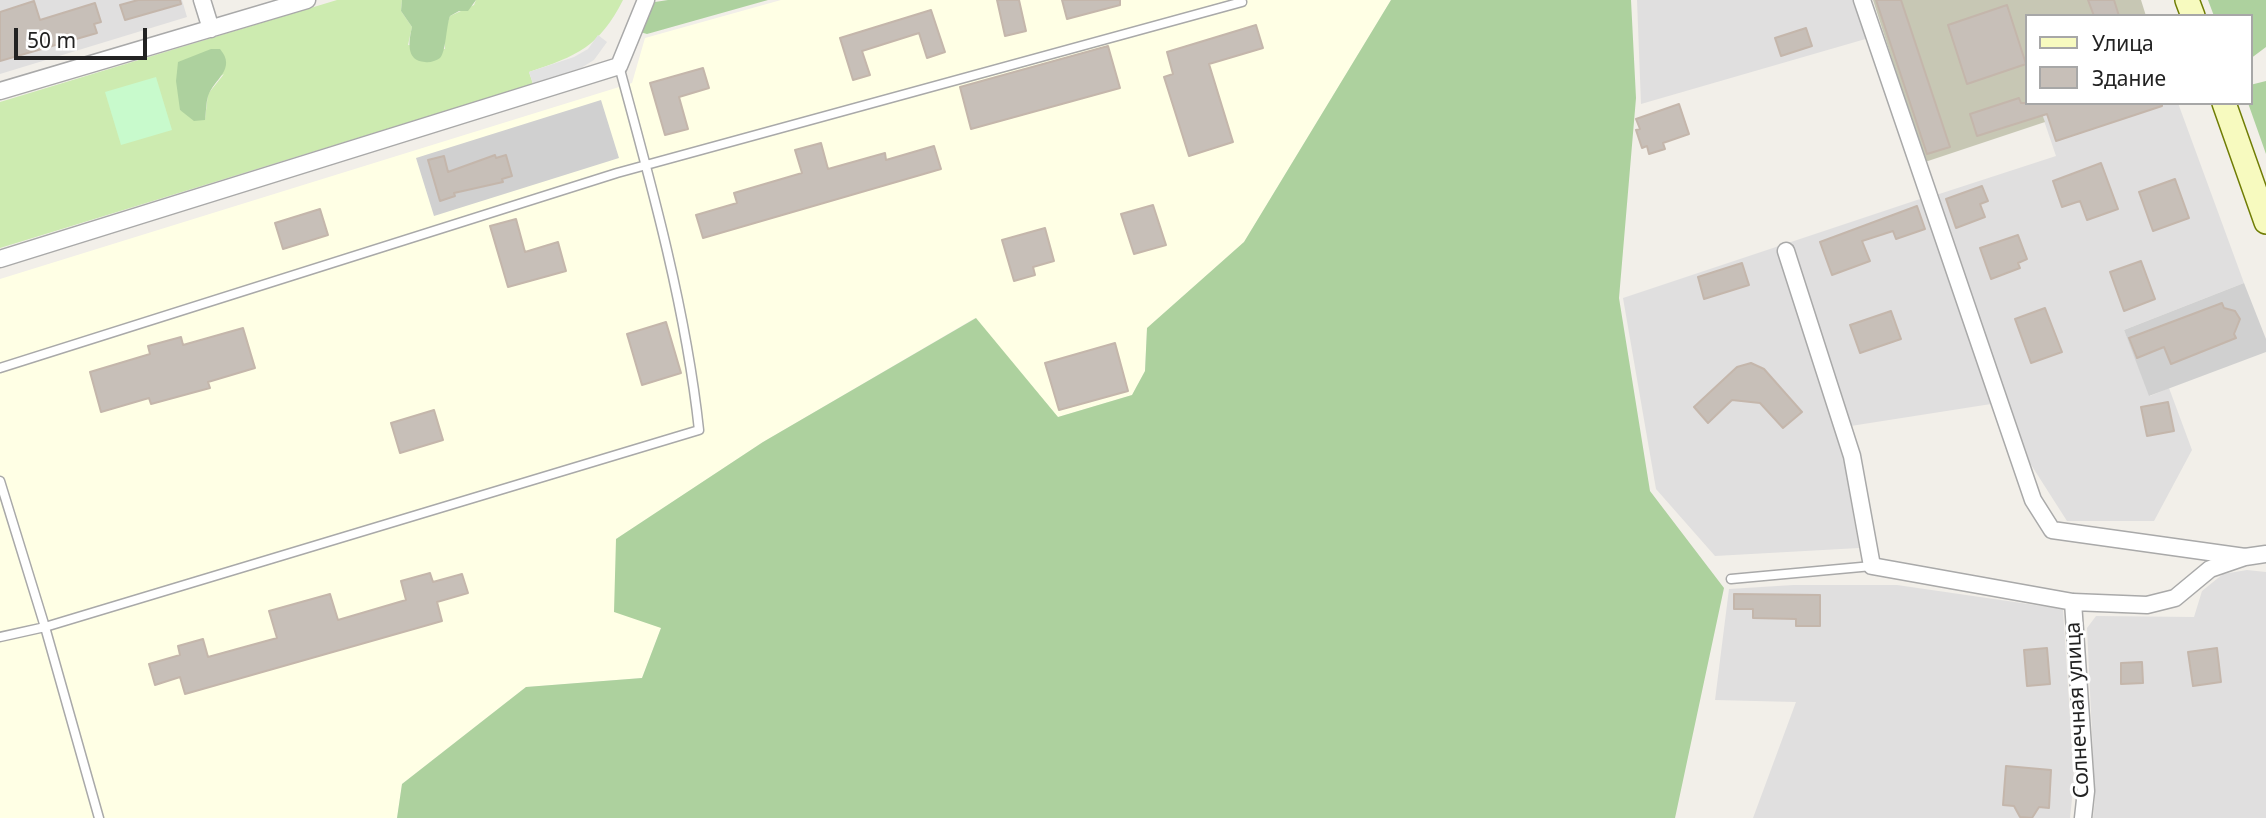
<!DOCTYPE html>
<html>
<head>
<meta charset="utf-8">
<style>
  body { margin:0 }
  #map { position:relative; width:2266px; height:818px; overflow:hidden; background:#f2efe9; font-family:"Noto Sans",sans-serif }
  canvas { display:block }
  .legend { position:absolute; left:2025px; top:14px; width:228px; height:91px; box-sizing:border-box; background:#fff; border:2px solid #a7a7a7; margin:0; padding:9px 12px; list-style:none; font-size:21px; color:#222 }
  .legend li { display:flex; align-items:center; gap:14px; height:35px }
  .legend b { width:35px; border:2px solid #a7a7a7 }
  .scale { position:absolute; left:14px; top:28px; width:133px; height:32px; box-sizing:border-box; border:4px solid #222; border-top:0; padding-left:9px; font-size:21px; line-height:24px; white-space:nowrap; color:#222; -webkit-text-stroke:5px #fff; paint-order:stroke }
</style>
</head>
<body>
<div id="map">
<canvas width="2266" height="818"></canvas>
<ul class="legend">
<li><b style="height:9px;background:#f7fabf"></b>Улица</li>
<li><b style="height:19px;background:#c7bfb8"></b>Здание</li>
</ul>
<div class="scale">50 m</div>
</div>
<script>
const context = document.querySelector('canvas').getContext('2d');
context.lineJoin = 'round';
function paint(path, color) { context.fillStyle = color; context.fill(path, 'evenodd'); }
function trace(path, color, width, dash) { context.strokeStyle = color; context.lineWidth = width; context.lineCap = dash ? 'butt' : 'round'; context.setLineDash(dash || []); context.stroke(path); }
function label(font, color, halo, rows, align = 'center') {
  context.font = font + ' "Noto Sans",sans-serif'; context.lineWidth = 6; context.setLineDash([]); context.textBaseline = 'middle'; context.strokeStyle = halo; context.fillStyle = color; for (const [text, x, y, turn = 0] of rows) {
    context.save(); context.translate(x, y); context.rotate((+turn || 0) * Math.PI / 180); context.textAlign = isNaN(turn) ? turn : align; if (halo) context.strokeText(text, 0, 0); context.fillText(text, 0, 0); context.restore();
  }
}
paint(new Path2D(`
  M0 0H182L187 17 0 74Z
  M1637 0H1856L1869 38 1641 104Z
  M2038 103H2178L2244 283 2124 330 2150 396 2169 388 2192 450 2154 521H2067L2028 460 1933 196 2056 156Z
  M1923 198 1991 404 1838 428 1859 548 1715 556 1656 489 1623 298Z
  M2247 570 2266 572V818H2093L2095 798 2087 628 2096 616 2194 617 2202 591 2223 574Z
  M1793 585H1897L2063 609 2074 780 2070 818H1753L1796 702 1715 700 1729 589Z`), '#e0dfdf');
paint(new Path2D(`
  M781 0H1391L1244 242 1147 328 1145 371 1132 395 1058 417 975 318 763 442 616 539 661 628 642 678 526 687 402 784 397 818H0V279L632 83 645 38Z`), '#ffffe5');
paint(new Path2D(`
  M601 100 619 158 434 216 416 158Z
  M2244 283 2266 339V352L2149 396 2124 330Z`), '#d0d0d0');
paint(new Path2D(`
  M1873 0H2141L2146 16H2026V103H2038L2045 122 1925 162Z`), '#c7c7b4');
paint(new Path2D(`
  M337 0H402L401 11 412 27 408 45 445 49 444 33 450 16 474 5 476 0H623C599 47 577 56 529 72L533 84 0 248V102ZM224 74 208 94 205 119 180 110 181 100Z`), '#cdebb0');
paint(new Path2D(`
  M402 0H476L468 11H459L450 16C446 27 446 52 440 58 436 61 429 63 425 62 405 61 409 40 412 27L401 11Z
  M668 0H768L647 34 640 32 641 21 655 2Z
  M1391 0H1631L1636 98 1619 298 1650 491 1724 588 1675 818H397L402 784 526 687 642 678 661 628 614 612 616 539 763 442 976 318 1058 417 1132 395 1145 371 1147 328 1244 242Z
  M2208 0H2266V47L2250 59V16H2214Z
  M211 49H220C237 69 214 79 208 96 206 103 206 112 205 120L194 121 180 110 176 81 178 62Z
  M2266 81V154L2248 103H2250V85Z`), '#add19e');
paint(new Path2D(`
  M156 77 172 130 121 145 105 92Z`), '#c8facc');
paint(new Path2D(`
  M598 35 607 42 594 60 581 68 533 84 529 72 574 57 588 49Z`), '#e2e2e2');
const building = new Path2D(`
  M138 0H180L181 4 125 20 120 5Z
  M997 0H1019L1026 31 1005 36Z
  M1062 0H1120V5L1067 19Z
  M1876 0H1901L1950 147 1927 154Z
  M2088 0H2114L2119 16H2094Z
  M34 1 40 20 95 3 101 22 94 24 97 33 0 61V12Z
  M2007 5 2026 64 1967 84 1948 25Z
  M931 10 945 52 927 58 919 33 862 51 870 75 853 80 840 38Z
  M1256 25 1263 48 1209 64 1233 142 1189 156 1164 77 1173 74 1167 52Z
  M1806 28 1812 46 1781 56 1775 38Z
  M1108 46 1120 88 971 129 960 87Z
  M703 68 709 88 679 97 688 129 665 135 650 83Z
  M2019 98 2021 103H2162V106L2056 141 2047 114 1977 136 1970 114Z
  M1679 104 1689 134 1663 143 1665 149 1649 154 1647 146 1642 148 1636 130 1640 129 1636 119Z
  M821 143 828 169 885 153 886 160 934 146 941 169 703 238 696 215 737 203 734 193 802 173 795 150Z
  M495 155 496 158 506 155 512 176 502 179 503 182 454 193 455 196 440 201 428 160 444 156 448 172Z
  M2101 163 2118 209 2087 220 2080 201 2062 207 2053 181Z
  M2175 179 2189 218 2153 231 2139 192Z
  M1982 186 1988 201 1980 204 1985 217 1956 228 1946 199Z
  M1153 205 1166 245 1134 254 1121 214Z
  M1917 206 1925 229 1896 239 1893 231 1862 241 1870 261 1832 275 1820 242Z
  M320 209 328 235 283 249 275 223Z
  M516 219 525 252 558 242 566 271 508 287 490 226Z
  M1045 228 1054 261 1033 267 1035 275 1014 281 1002 240Z
  M2018 235 2027 259 2018 263 2020 268 1991 279 1980 248Z
  M2141 261 2155 299 2124 311 2110 272Z
  M1742 263 1749 285 1704 299 1698 277Z
  M2222 303 2224 308 2235 311 2240 319 2234 334 2236 338 2171 364 2164 347 2137 358 2129 338Z
  M2045 308 2062 352 2031 363 2015 319Z
  M1891 311 1901 339 1860 353 1850 325Z
  M666 322 681 373 642 385 627 334Z
  M243 328 255 368 208 382 210 388 151 404 149 398 101 412 90 372 150 354 148 346 181 337 183 345Z
  M1115 343 1128 391 1059 410 1045 363Z
  M1751 363 1764 369 1802 412 1783 428 1760 403 1732 400 1708 423 1694 407 1737 367Z
  M2168 402 2174 431 2147 436 2141 407Z
  M434 410 443 440 400 453 391 423Z
  M430 573 433 582 462 574 468 593 437 602 442 621 185 694 180 677 155 685 149 664 180 655 178 646 203 639 208 657 277 638 269 611 330 594 338 620 406 600 401 581Z
  M1734 594 1820 595V626H1796V619L1753 618V609H1734Z
  M2047 648 2050 684 2027 686 2024 650Z
  M2217 648 2221 682 2193 686 2188 652Z
  M2142 662 2143 683 2121 684V663Z
  M2006 766 2051 770 2049 808 2039 807 2032 818 2020 817 2014 806 2003 805Z`);
paint(building, '#c7bfb8');
trace(building, '#c4b6ab', 2);
const service = new Path2D(`
  M0 368 617 173 1242 2
  M0 481 45 627 99 818
  M1731 579 1872 566
  M0 637 45 627 699 430C686 309 651 183 619 66`);
const minor = new Path2D(`
  M202 0 211 29
  M1862 0 2033 500 2052 530 2245 557
  M0 91 307 0
  M1786 251 1852 456 1872 566 2073 602 2147 605 2175 598 2210 569 2245 557 2266 554
  M0 259 619 66 646 0
  M2073 602 2086 791 2083 818`);
const secondary = new Path2D(`
  M2187 0 2193 16
  M2224 103 2266 222`);
trace(service, '#a9a9a9', 11);
trace(minor, '#a9a9a9', 19);
trace(secondary, '#707d05', 26);
trace(service, '#fff', 8);
trace(minor, '#fff', 16);
trace(secondary, '#f7fabf', 23);
label('21px', '#222', '#fff', [
  ["Солнечная улица",2078,710,-93]
]);
</script>
</body>
</html>
